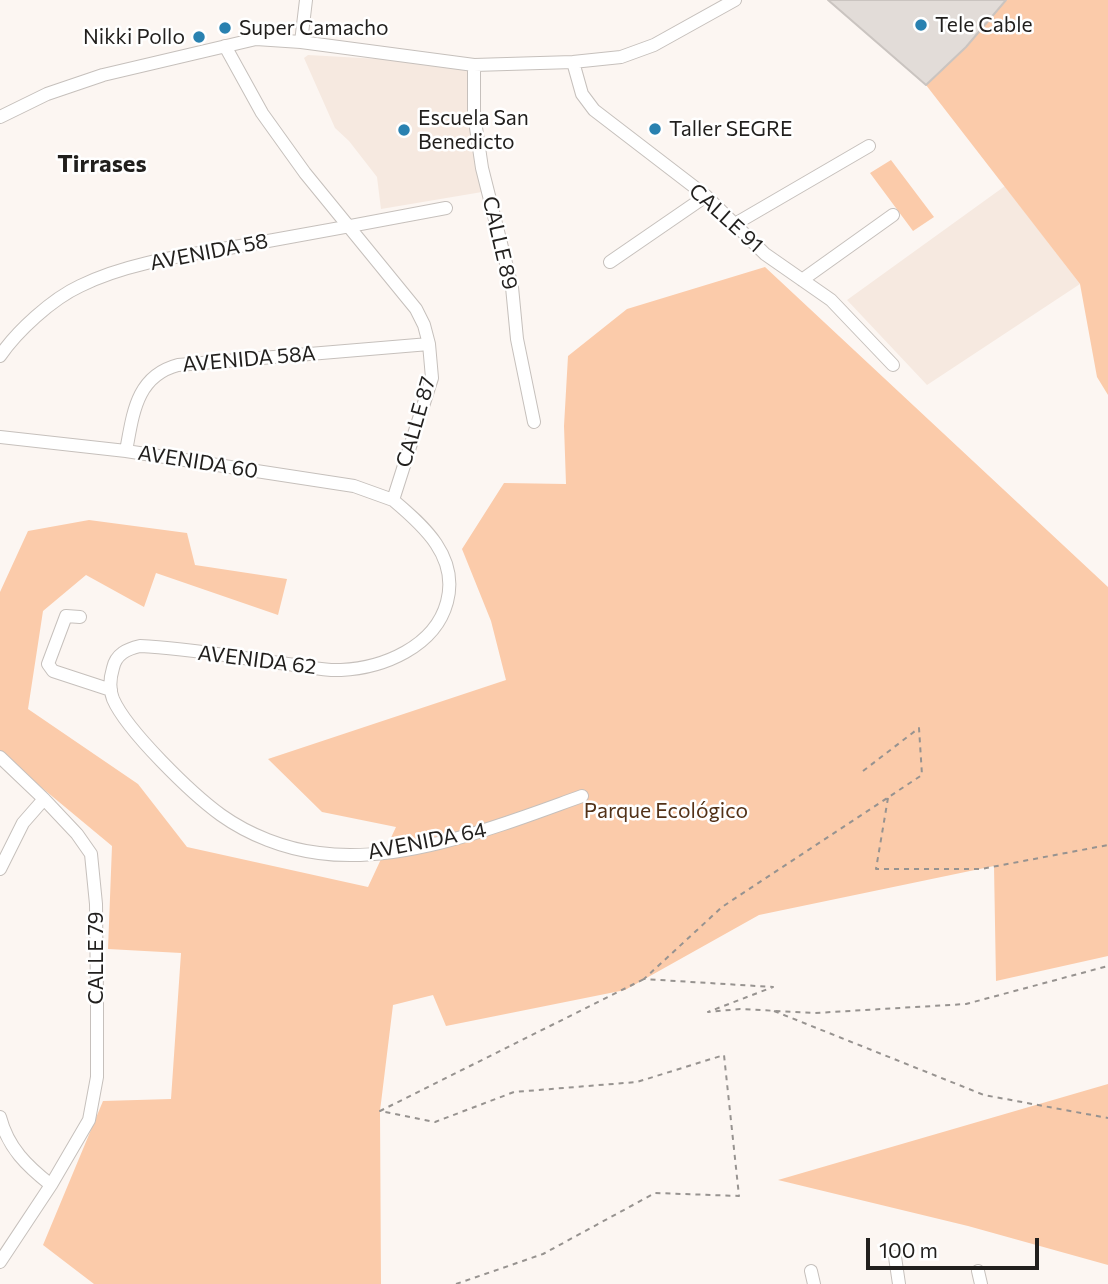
<!DOCTYPE html>
<html>
<head>
<meta charset="utf-8">
<style>
  body { margin:0 }
  #map { position:relative; width:1108px; height:1284px; overflow:hidden; background:#fcf6f2; font-family:Commissioner,sans-serif }
  canvas { display:block }
  .scale { position:absolute; left:866px; top:1238px; width:173px; height:32px; box-sizing:border-box; border:4px solid #211f1d; border-top:0; padding-left:9px; font-size:21px; line-height:24px; white-space:nowrap; color:#211f1d; -webkit-text-stroke:5px #fff; paint-order:stroke }
</style>
</head>
<body>
<div id="map">
<canvas width="1108" height="1284"></canvas>
<div class="scale">100 m</div>
</div>
<script>
const context = document.querySelector('canvas').getContext('2d');
context.lineJoin = 'round';
function paint(path, color) { context.fillStyle = color; context.fill(path, 'evenodd'); }
function trace(path, color, width, dash) { context.strokeStyle = color; context.lineWidth = width; context.lineCap = dash ? 'butt' : 'round'; context.setLineDash(dash || []); context.stroke(path); }
function label(font, color, halo, rows, align = 'center') {
  context.font = font + ' Commissioner,sans-serif'; context.lineWidth = 5; context.setLineDash([]); context.textBaseline = 'middle'; context.strokeStyle = halo; context.fillStyle = color; for (const [text, x, y, turn = 0] of rows) {
    context.save(); context.translate(x, y); context.rotate((+turn || 0) * Math.PI / 180); context.textAlign = isNaN(turn) ? turn : align; if (halo) context.strokeText(text, 0, 0); context.fillText(text, 0, 0); context.restore();
  }
}
paint(new Path2D(`
  M308 55 470 64 488 191 381 209 377 177 349 141 335 128 304 58Z
  M1005 186 1080 284 927 385 847 300Z`), '#f6e9e0');
paint(new Path2D(`
  M1003 0H1108V395L1097 377 1080 284 926 85 1004 2Z
  M891 160 934 217 913 231 870 173Z
  M765 267 1108 587V956L996 981 994 866 759 915 625 990 446 1026 433 995 393 1005 380 1111 381 1284H94L43 1245 103 1101 171 1099 181 953 108 949 112 846 0 753V592L28 531 89 520 187 533 195 565 287 579 278 615 156 573 144 607 86 575 43 611 28 709 138 784 187 847 368 887 396 827 322 812 268 759 506 680 491 621 462 549 504 483 566 484 564 426 568 356 627 309Z
  M1108 1084V1265L968 1226 778 1180Z`), '#fbcbaa');
const building = new Path2D(`
  M828 0H1006L966 47 926 85Z`);
paint(building, '#e2dcd8');
trace(building, '#cac4c0', 2);
const minor = new Path2D(`
  M301 42 306 0
  M225 46 262 113 305 173 416 309 424 325 429 344 432 378 393 500C424 526 459 557 447 602 435 647 383 668 341 670 324 671 305 666 288 664 239 658 189 648 140 646 127 649 116 654 113 668 110 678 109 689 113 699 127 731 192 794 221 815 249 835 285 849 319 853 403 865 504 824 582 796
  M573 62 582 94 594 110 706 196 765 254 831 300 893 365
  M474 65V114L482 168 512 287 517 339 534 422
  M0 117 47 94 103 75 256 39 301 42 474 65 573 62 621 57 654 45 735 0
  M735 224 869 146
  M610 262 706 196
  M802 280 893 215
  M0 356C17 331 52 299 80 286 131 261 190 255 246 245 313 233 379 221 446 208
  M0 437 126 451 354 486 393 500
  M126 451C133 414 136 376 178 365L429 344
  M80 617 66 616 48 664 53 671 111 690
  M0 757 44 799 77 834 91 854 96 904 97 1002V1077L89 1120 51 1185 0 1262
  M0 869 23 823 44 799
  M0 1117C8 1148 27 1166 51 1185
  M895 1257 899 1284
  M811 1271 814 1284
  M978 1271 981 1284`);
trace(minor, '#c6c0bc', 14);
trace(new Path2D(`
  M863 771 919 728 922 775 722 907 644 979 773 987 708 1012 740 1009 815 1013 966 1004 1108 966
  M888 798 876 869H981L1108 845
  M774 1011 984 1095 1108 1118
  M456 1284 543 1254 655 1193 739 1196 724 1055 637 1082 514 1092 435 1122 380 1111 644 979`), '#979390', 2, [5, 5]);
trace(minor, '#fff', 12);
for (const [x, y, r, color] of [
  [921,25,7,"#2981b0"],
  [225,28,7,"#2981b0"],
  [199,37,7,"#2981b0"],
  [655,129,7,"#2981b0"],
  [404,130,7,"#2981b0"]
]) { const dot = new Path2D(); dot.arc(x, y, r, 0, 2 * Math.PI); context.fillStyle = color; context.fill(dot); trace(dot, '#fff', 2.5); }
label('21px', '#211f1d', '#fff', [
  ["Tele Cable",935,25],
  ["Super Camacho",239,28],
  ["Nikki Pollo",185,37,"right"],
  ["Escuela San",418,118],
  ["Benedicto",418,142],
  ["Taller SEGRE",669,129]
], 'left');
label('21px', '#211f1d', '#fff', [
  ["CALLE 91",726,218,42],
  ["CALLE 89",500,243,77],
  ["AVENIDA 58",209,252,-11],
  ["AVENIDA 58A",249,359,-5],
  ["CALLE 87",416,422,-74],
  ["AVENIDA 60",198,462,9],
  ["AVENIDA 62",257,660,7],
  ["AVENIDA 64",427,841,-11],
  ["CALLE 79",96,958,-90]
]);
label('21px', '#533218', '#fff', [
  ["Parque Ecológico",666,811]
]);
label('bold 24px', '#211f1d', '#fff', [
  ["Tirrases",102,164]
]);
</script>
</body>
</html>
